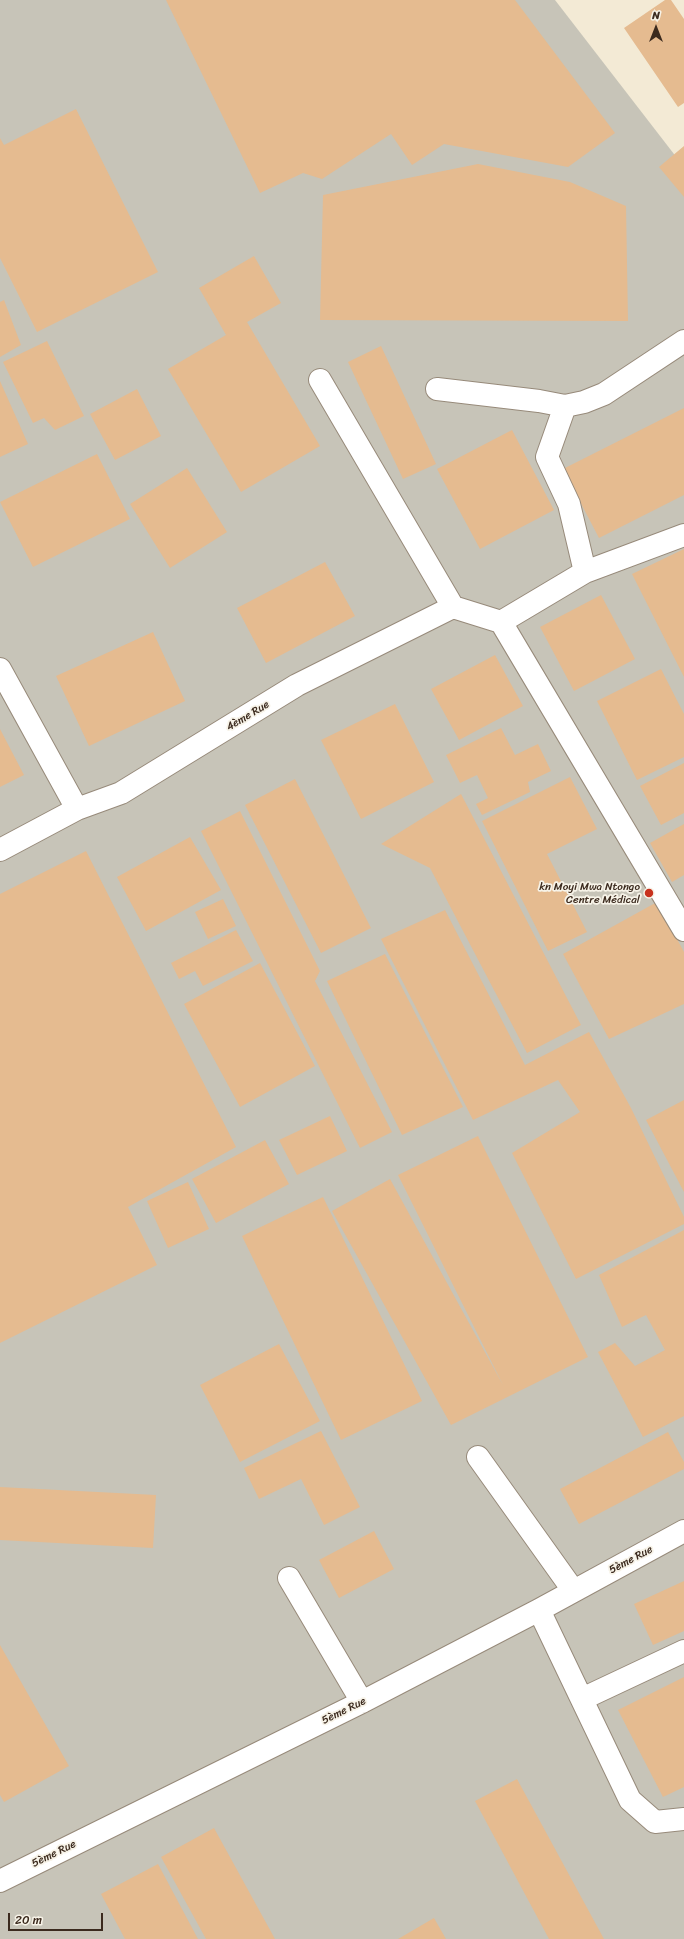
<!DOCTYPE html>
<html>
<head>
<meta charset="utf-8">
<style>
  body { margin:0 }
  #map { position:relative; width:684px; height:1939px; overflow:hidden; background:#f3ead5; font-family:Sriracha,sans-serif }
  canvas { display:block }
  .north { position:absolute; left:636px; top:8px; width:40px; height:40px; -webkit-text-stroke:3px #f7f3e8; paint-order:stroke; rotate:0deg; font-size:11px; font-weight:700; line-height:16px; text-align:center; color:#3b2a1e }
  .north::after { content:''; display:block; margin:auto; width:14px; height:18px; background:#3b2a1e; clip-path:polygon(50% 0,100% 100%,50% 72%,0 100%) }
  .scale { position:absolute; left:8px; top:1913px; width:95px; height:18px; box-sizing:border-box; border:2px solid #3b2a1e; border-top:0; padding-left:5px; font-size:12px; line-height:14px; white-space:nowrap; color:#3b2a1e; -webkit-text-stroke:3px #f7f3e8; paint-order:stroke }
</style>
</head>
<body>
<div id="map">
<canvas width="684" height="1939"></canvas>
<div class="north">N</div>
<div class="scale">20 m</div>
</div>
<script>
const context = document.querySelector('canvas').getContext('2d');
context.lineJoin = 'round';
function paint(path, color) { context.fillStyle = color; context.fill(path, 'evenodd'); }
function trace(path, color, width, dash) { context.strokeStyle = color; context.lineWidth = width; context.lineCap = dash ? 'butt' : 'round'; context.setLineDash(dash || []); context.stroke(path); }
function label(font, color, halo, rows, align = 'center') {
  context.font = font + ' Sriracha,sans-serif'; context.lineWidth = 3.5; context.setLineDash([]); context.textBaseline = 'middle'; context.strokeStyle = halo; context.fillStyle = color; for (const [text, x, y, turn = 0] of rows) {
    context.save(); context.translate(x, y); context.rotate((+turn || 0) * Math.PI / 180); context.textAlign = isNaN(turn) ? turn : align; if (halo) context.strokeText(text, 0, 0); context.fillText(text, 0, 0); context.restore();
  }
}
paint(new Path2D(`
  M0 0H555L684 167V1939H0Z`), '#c7c4b8');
paint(new Path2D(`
  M166 0H515L615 133 568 167 444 144 412 165 391 134 322 179 303 173 260 193Z
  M665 0H671L684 19V103L678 107 624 28Z
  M76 109 158 272 37 332 0 258V138L4 145Z
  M684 146V197L659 167Z
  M478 164 570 182 626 206 628 321 320 320 323 195Z
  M254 256 281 303 247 322 320 446 241 492 168 369 226 335 199 288Z
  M4 300 21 345 0 357V302Z
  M47 341 84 416 55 430 44 418 33 423 3 362Z
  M381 346 436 464 403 479 348 362Z
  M0 381 28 444 0 457Z
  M137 389 161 436 115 460 90 414Z
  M684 408V495L599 538 563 469Z
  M512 430 554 510 480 549 437 469Z
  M97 454 130 519 33 567 0 502Z
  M187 468 227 532 170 568 130 504Z
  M684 549V677L632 574Z
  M325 562 355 616 266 663 237 608Z
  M601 595 635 659 574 691 540 627Z
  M153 632 185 701 89 746 56 676Z
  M495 655 523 706 459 740 431 689Z
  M661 669 684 714V757L637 780 597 701Z
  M395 704 434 782 361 819 321 740Z
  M501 728 515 755 538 744 551 771 528 782 530 792 482 815 476 804 488 798 477 775 460 783 446 755Z
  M0 729 24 775 0 787Z
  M684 763V813L661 825 640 786Z
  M570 777 597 829 547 854 587 932 548 951 482 821Z
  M295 779 371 928 321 953 245 805Z
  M461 794 581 1025 527 1053 430 868 381 844Z
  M240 811 320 971 315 981 392 1132 360 1148 201 831Z
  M684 824V875L672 882 650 843Z
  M190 837 221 890 146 931 117 877Z
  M86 851 236 1147 128 1207 157 1265 0 1343V894Z
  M223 899 236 926 208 939 195 912Z
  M657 902 684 952V1004L609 1039 563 954Z
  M445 910 525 1065 589 1032 631 1108 684 1217V1224L576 1279 512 1153 580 1112 558 1080 473 1120 381 939Z
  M236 930 253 961 203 986 195 971 179 979 171 963Z
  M385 954 463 1107 402 1135 327 981Z
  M260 963 315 1066 240 1107 184 1004Z
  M684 1100V1192L646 1120Z
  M330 1116 347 1151 297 1175 279 1140Z
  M478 1136 588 1357 451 1425 332 1211 390 1179 503 1385 398 1175Z
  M265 1140 289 1184 216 1223 192 1179Z
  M188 1182 209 1229 168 1248 147 1201Z
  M323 1197 422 1401 341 1440 242 1236Z
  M684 1230V1416L643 1437 598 1352 615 1343 635 1366 665 1350 646 1315 622 1327 599 1275Z
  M279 1344 320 1421 240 1462 200 1385Z
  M321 1431 360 1507 324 1525 301 1479 259 1499 244 1468Z
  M668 1432 684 1462V1469L579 1524 560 1489Z
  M0 1487 156 1495 153 1548 0 1540Z
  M374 1531 394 1569 339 1598 319 1560Z
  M684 1581V1631L653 1645 634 1604Z
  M0 1645 69 1766 4 1802 0 1795Z
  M684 1677V1787L663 1797 618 1710Z
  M517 1779 604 1939H549L475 1801Z
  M214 1828 275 1939H206L161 1857Z
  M158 1864 198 1939H125L101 1894Z
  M434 1918 446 1939H398Z`), '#e5bb90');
const minor = new Path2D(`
  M320 380 453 607
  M437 389 539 401 565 406 584 402 604 394 684 341
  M585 572 684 535
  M501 622 684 930
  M501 622 585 572 569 504 547 457 565 406
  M0 669 77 809
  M0 850 77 809 121 793 297 685 453 607 501 622
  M478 1457 573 1590
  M289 1578 362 1702
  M539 1610 630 1800 655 1822 684 1819
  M582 1699 684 1651
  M0 1881 362 1702 539 1610 684 1531`);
trace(minor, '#978a7a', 24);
trace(minor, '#fff', 22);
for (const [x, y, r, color] of [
  [649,893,5,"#c8321e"]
]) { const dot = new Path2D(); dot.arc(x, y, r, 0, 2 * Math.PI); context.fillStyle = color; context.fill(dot); trace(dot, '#f7f3e8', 1.5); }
label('11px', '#3b2a1e', '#f7f3e8', [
  ["4ème Rue",248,716,-31],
  ["5ème Rue",631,1560,-28],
  ["5ème Rue",344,1711,-26],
  ["5ème Rue",54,1854,-26]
]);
label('11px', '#3b2a1e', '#f7f3e8', [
  ["kn Moyi Mwa Ntongo",640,887],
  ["Centre Médical",640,900]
], 'right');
</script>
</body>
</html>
